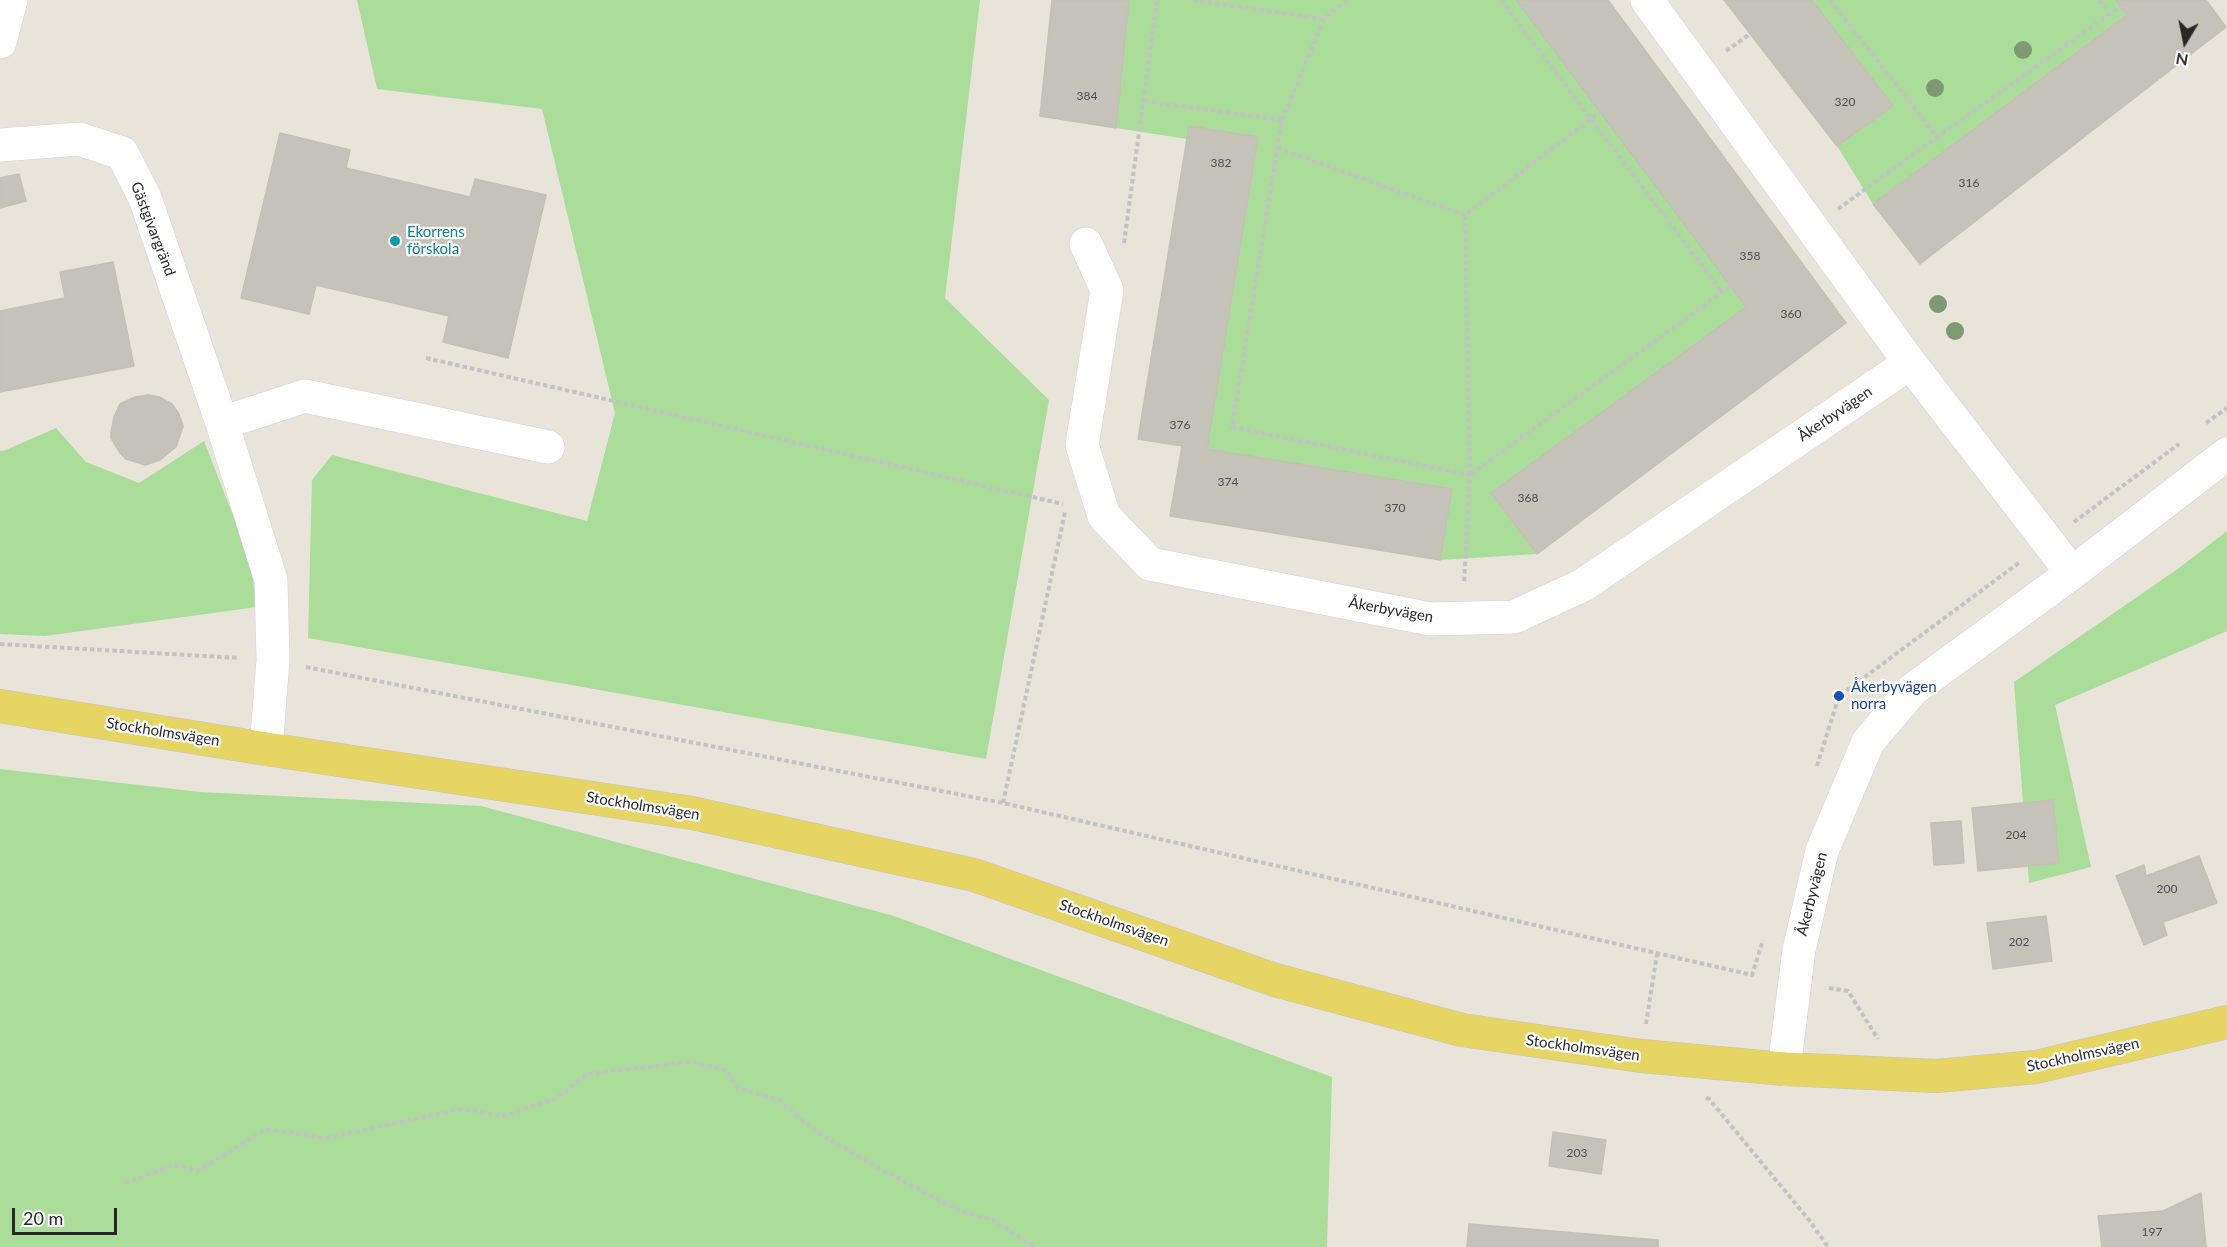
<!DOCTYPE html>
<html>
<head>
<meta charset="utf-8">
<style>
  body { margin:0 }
  #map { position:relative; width:2227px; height:1247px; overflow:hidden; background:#e9e4da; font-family:Lato,sans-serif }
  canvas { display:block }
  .north { position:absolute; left:2155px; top:12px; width:60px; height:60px; -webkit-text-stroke:4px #fff; paint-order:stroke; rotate:190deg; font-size:16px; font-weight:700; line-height:24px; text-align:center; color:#282828 }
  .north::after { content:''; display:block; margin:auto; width:21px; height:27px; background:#282828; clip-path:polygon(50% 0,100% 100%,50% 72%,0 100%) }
  .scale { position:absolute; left:12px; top:1208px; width:105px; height:27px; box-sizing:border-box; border:3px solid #282828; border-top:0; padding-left:8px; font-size:18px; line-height:21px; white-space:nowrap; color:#282828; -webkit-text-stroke:4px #fff; paint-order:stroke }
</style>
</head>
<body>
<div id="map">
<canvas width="2227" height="1247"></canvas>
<div class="north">N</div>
<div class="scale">20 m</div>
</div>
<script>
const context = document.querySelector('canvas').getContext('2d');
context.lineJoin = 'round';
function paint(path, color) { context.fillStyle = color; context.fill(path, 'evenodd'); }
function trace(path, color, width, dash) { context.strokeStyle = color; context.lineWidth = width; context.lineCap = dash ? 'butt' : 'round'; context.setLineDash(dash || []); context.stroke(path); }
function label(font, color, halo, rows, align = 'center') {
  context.font = font + ' Lato,sans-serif'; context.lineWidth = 4.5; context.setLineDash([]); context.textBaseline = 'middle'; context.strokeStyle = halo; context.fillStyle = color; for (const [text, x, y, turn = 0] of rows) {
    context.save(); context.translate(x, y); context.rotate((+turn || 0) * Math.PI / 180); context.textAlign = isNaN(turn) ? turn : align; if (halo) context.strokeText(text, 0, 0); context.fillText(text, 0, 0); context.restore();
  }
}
paint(new Path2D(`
  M357 0H980L945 298 1049 400 986 759 308 638 312 480 332 455 587 521 615 413 542 109 377 89Z
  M1129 0H1516L1746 307 1492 493 1537 554 1440 560 1207 449 1187 139 1116 128Z
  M1812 0H2116L2127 15 1873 204 1837 146 1892 105Z
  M56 428 86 462 139 483 204 441 250 559 257 607 45 636 0 634V451L6 450Z
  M2227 531V631L2055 705 2091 867 2029 883 2014 682 2179 568Z
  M0 769 200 792 481 806 894 916 1332 1077 1327 1247H0Z`), '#aadd9a');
const building = new Path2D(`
  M1052 0H1129L1116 128 1040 116Z
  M1516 0H1608L1846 323 1537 554 1491 493 1746 307Z
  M1724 0H1812L1893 106 1837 146Z
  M2116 0H2206L2226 27 1920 264 1873 204 2127 15Z
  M1189 126 1258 137 1207 449 1452 489 1440 560 1170 516 1182 446 1138 439Z
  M280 133 350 150 346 168 470 197 475 179 546 195 508 358 443 342 449 316 316 285 309 314 241 298Z
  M19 174 26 201 0 208V178Z
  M113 262 134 366 0 392V311L65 298 60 272Z
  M148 395 159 397 172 404 179 414 183 426 176 447 160 460 145 465 126 459 120 453 111 438V432L114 417 120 404 135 397Z
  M2053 800 2059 863 1978 871 1972 808Z
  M1961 821 1964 863 1934 865 1931 823Z
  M2199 856 2217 903 2163 922 2167 935 2144 945 2116 876 2144 865 2146 876Z
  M2046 916 2052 961 1993 969 1987 923Z
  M1553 1132 1606 1140 1601 1174 1549 1166Z
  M2201 1193 2206 1247H2102L2098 1216 2163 1211Z
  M1469 1224 1658 1240V1247H1467Z`);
paint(building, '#c5c2b9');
trace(building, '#c4c0b4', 1.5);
const minor = new Path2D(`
  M1647 0 1910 363 2072 573
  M0 42 11 0
  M0 145 79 139 122 153 145 198 222 423 271 580 273 660 266 749
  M1086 244 1107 290 1082 445 1104 516 1150 564 1430 619 1514 617 1583 585 1910 363
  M222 423 305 396 548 447
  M1784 1069 1799 950 1822 851 1868 742 1912 690 2072 573 2227 454`);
const major = new Path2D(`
  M0 706 266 749 692 813 974 875 1275 980 1462 1030 1641 1056 1784 1069 1936 1076 2036 1067 2227 1022`);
trace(minor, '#d0d1e0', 34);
trace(major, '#c3c3c3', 34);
trace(new Path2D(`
  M1193 0 1324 19
  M1501 0 1722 292
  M1830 0 1937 137 2121 6
  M2099 0 2109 14
  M1726 51 1750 34
  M1144 101 1282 120 1232 427 1470 475 1464 584
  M1282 120 1324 19 1346 0
  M1277 148 1465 215
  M1838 209 1937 137
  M1124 243 1157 0
  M426 358 1063 504
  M2206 423 2227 408
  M1471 474 1731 286
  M1470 475 1465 215 1600 112
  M2074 522 2179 444
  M0 644 239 658
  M306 667 1003 803 1752 975 1763 940
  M1817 766 1839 696 2020 562
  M1003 803 1065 512
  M1829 988 1848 991 1878 1039
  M1646 1024 1657 954
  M1706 1098 1709 1099 1809 1220 1828 1247
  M125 1183 174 1165 198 1171 266 1129 326 1138 462 1109 503 1116 557 1098 587 1074 691 1062 726 1070 737 1088 779 1100 815 1131 882 1170 962 1212 993 1220 1034 1247`), '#c3c3c3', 4, [4.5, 3]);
trace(minor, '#fff', 33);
trace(major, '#e6d563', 33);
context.fillStyle = '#7d9a73';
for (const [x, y] of [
  [2023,50],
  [1935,88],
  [1938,304],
  [1955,331]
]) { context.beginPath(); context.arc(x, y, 9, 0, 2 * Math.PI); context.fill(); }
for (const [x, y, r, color] of [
  [395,241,6,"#0f9aa8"],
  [1839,696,6,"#1a4fb4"]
]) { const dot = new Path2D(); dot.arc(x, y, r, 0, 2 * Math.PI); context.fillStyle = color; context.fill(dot); trace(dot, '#fff', 2); }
label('12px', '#4f4e4c', null, [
  ["384",1087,96],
  ["320",1845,102],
  ["382",1221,163],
  ["316",1969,183],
  ["358",1750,256],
  ["360",1791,314],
  ["376",1180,425],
  ["374",1228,482],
  ["368",1528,498],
  ["370",1395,508],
  ["204",2016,835],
  ["200",2167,889],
  ["202",2019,942],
  ["203",1577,1153],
  ["197",2152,1232]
]);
label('15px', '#282828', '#fff', [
  ["Gästgivargränd",153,229,69],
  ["Åkerbyvägen",1835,414,-34],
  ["Åkerbyvägen",1391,610,10],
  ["Stockholmsvägen",163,732,9],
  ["Stockholmsvägen",643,806,9],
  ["Åkerbyvägen",1812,894,-76],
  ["Stockholmsvägen",1114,923,19],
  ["Stockholmsvägen",1583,1048,8],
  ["Stockholmsvägen",2083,1055,-12]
]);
label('15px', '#0d838f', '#fff', [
  ["Ekorrens",407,232],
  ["förskola",407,249]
], 'left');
label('15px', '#164399', '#fff', [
  ["Åkerbyvägen",1851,687],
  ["norra",1851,704]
], 'left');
</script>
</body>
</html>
